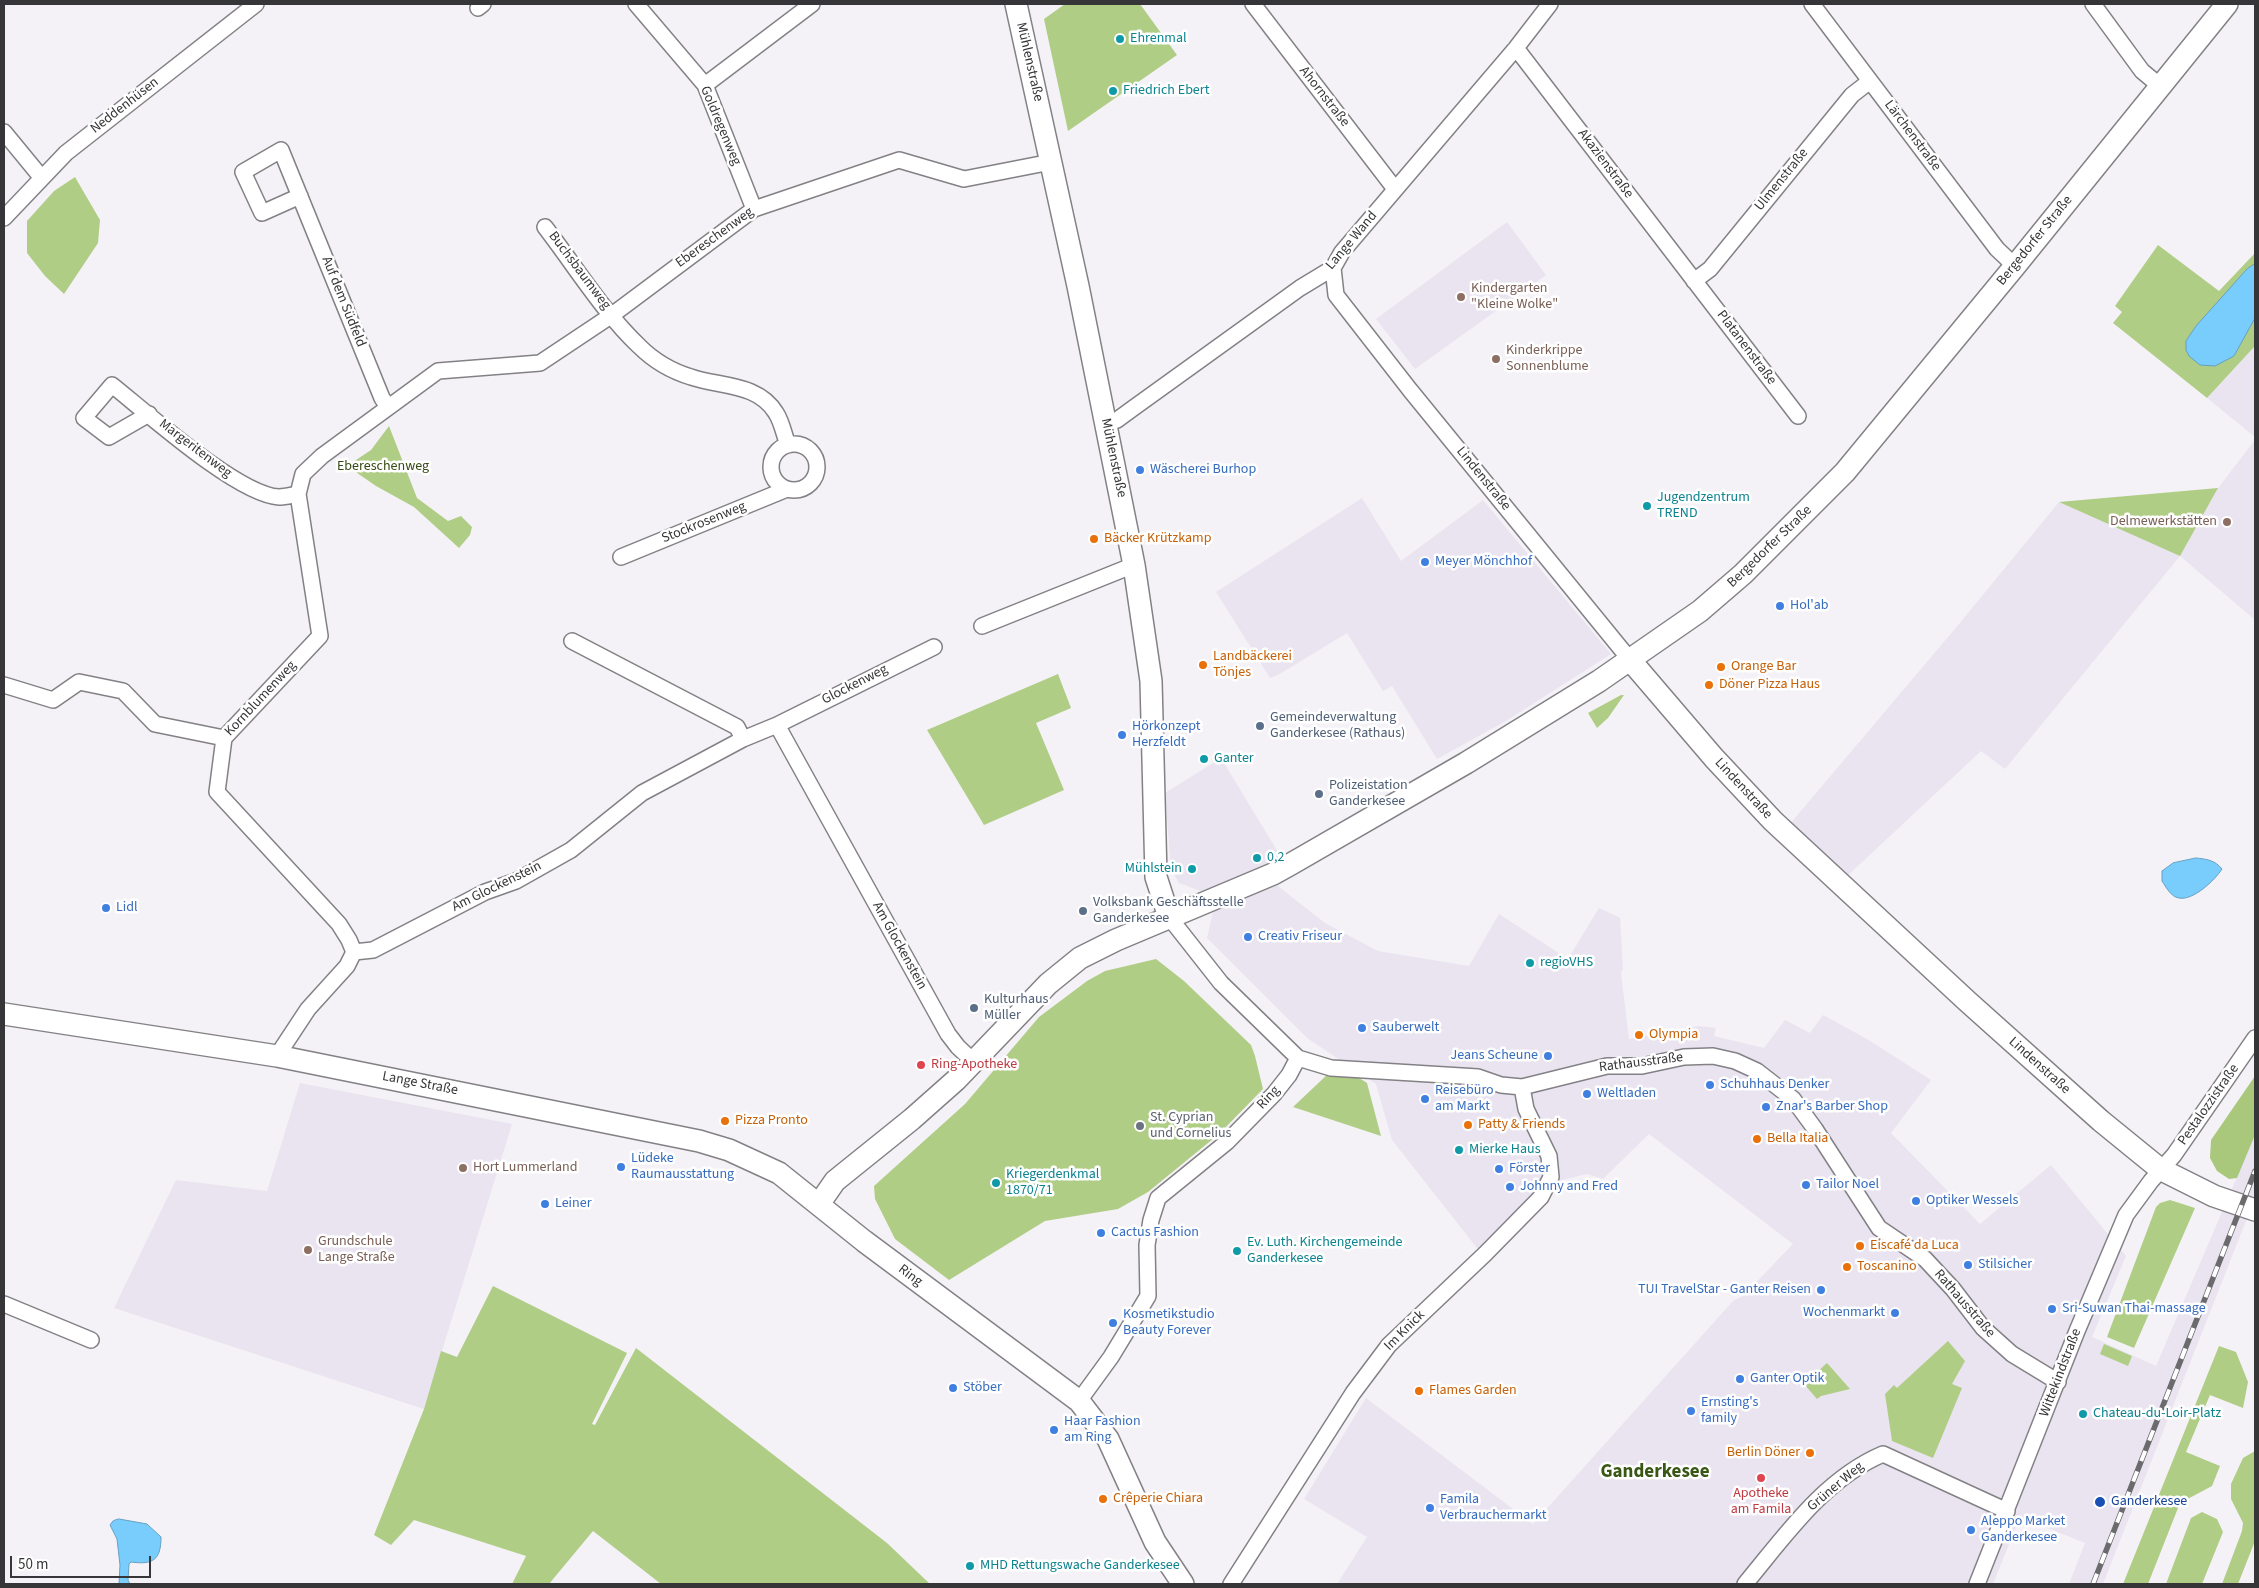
<!DOCTYPE html>
<html>
<head>
<meta charset="utf-8">
<style>
  body { margin:0 }
  #map { position:relative; width:2259px; height:1588px; overflow:hidden; background:#f4f2f7; font-family:"Source Sans 3",sans-serif }
  canvas { display:block }
  .frame { position:absolute; inset:0; border:5px solid #363638; pointer-events:none }
  .scale { position:absolute; left:10px; top:1556px; width:141px; height:22px; box-sizing:border-box; border:2px solid #363638; border-top:0; padding-left:6px; font-size:15px; line-height:18px; white-space:nowrap; color:#363638; -webkit-text-stroke:4px #fff; paint-order:stroke }
</style>
</head>
<body>
<div id="map">
<canvas width="2259" height="1588"></canvas>
<div class="frame"></div>
<div class="scale">50 m</div>
</div>
<script>
const context = document.querySelector('canvas').getContext('2d');
context.lineJoin = 'round';
function paint(path, color) { context.fillStyle = color; context.fill(path, 'evenodd'); }
function trace(path, color, width, dash) { context.strokeStyle = color; context.lineWidth = width; context.lineCap = dash ? 'butt' : 'round'; context.setLineDash(dash || []); context.stroke(path); }
function label(font, color, halo, rows, align = 'center') {
  context.font = font + ' "Source Sans 3",sans-serif'; context.lineWidth = 5; context.setLineDash([]); context.textBaseline = 'middle'; context.strokeStyle = halo; context.fillStyle = color; for (const [text, x, y, turn = 0] of rows) {
    context.save(); context.translate(x, y); context.rotate((+turn || 0) * Math.PI / 180); context.textAlign = isNaN(turn) ? turn : align; if (halo) context.strokeText(text, 0, 0); context.fillText(text, 0, 0); context.restore();
  }
}
paint(new Path2D(`
  M1507 222 1546 275 1415 369 1376 319Z
  M2255 346V437L2207 398Z
  M2255 440V620L2180 556 2005 769 1981 751 1844 879 1789 825 1959 624 2059 502 2180 555 2218 488Z
  M1362 498 1401 561 1483 500 1611 654 1506 721 1437 759 1392 686 1383 691 1347 633 1278 675 1270 678 1216 592Z
  M1221 758 1281 857 1268 865 1274 883 1325 923 1378 951 1469 966 1499 914 1568 959 1599 908 1620 918 1623 969 1621 973 1629 1039 1699 1026 1716 1028 1714 1036 1764 1048 1785 1020 1810 1033 1823 1015 1867 1039 1931 1080 1891 1133 1980 1224 2051 1165 2126 1256 2092 1337 2156 1366 2255 1135V1198L2103 1584H2069L2085 1543 2020 1517 1993 1584H1337L1367 1537 1304 1499 1366 1398 1533 1524 1733 1301 1743 1296 1793 1244 1649 1134 1603 1179 1587 1174 1558 1181 1488 1262 1392 1140 1376 1084 1307 1038 1207 938 1213 912 1203 892 1179 883 1171 869 1165 793Z
  M300 1083 512 1124 424 1409 114 1308 176 1180 267 1191Z`), '#e9e4f0');
paint(new Path2D(`
  M1065 4H1140L1177 55 1068 131 1044 19Z
  M75 177 100 220 98 243 64 294 45 276 27 253V221L54 191Z
  M2158 245 2219 291 2255 253V346L2207 398 2113 323 2122 312 2115 306Z
  M389 426 417 498 448 521 461 516 472 527 470 535 459 548 414 507 376 486 347 466 371 450Z
  M2218 488 2180 556 2059 502Z
  M1058 674 1071 708 1036 723 1064 790 984 825 927 730Z
  M1621 695H1624L1608 718 1597 728 1588 713Z
  M1156 959 1184 981 1251 1045 1255 1056 1263 1089 1219 1134 1148 1192 1118 1209 1045 1221 949 1280 895 1239 875 1199 874 1186 965 1104 1039 1017 1087 981 1105 971Z
  M1330 1072 1353 1074 1367 1083 1381 1136 1293 1107Z
  M2170 1200 2195 1208 2134 1348 2107 1337 2156 1207 2160 1203Z
  M493 1286 627 1353 592 1424 595 1425 636 1348 887 1543 930 1584H661L593 1531 549 1584H512L526 1556 414 1520 391 1545 374 1535 424 1409 441 1351 457 1357Z
  M1948 1341 1965 1361 1952 1384 1962 1388 1933 1458 1892 1441 1885 1394 1894 1385 1897 1388Z
  M2104 1344 2132 1356 2128 1366 2100 1354Z
  M2219 1346 2236 1352 2248 1382 2243 1408 2210 1395 2186 1452 2220 1466 2212 1486 2180 1503 2148 1584H2123Z
  M1827 1363 1850 1389 1821 1396 1817 1399 1804 1384Z
  M2255 1451V1541L2238 1584H2222L2242 1531 2243 1523 2231 1499V1484L2243 1458Z
  M2202 1512 2217 1519 2223 1532 2202 1584H2166L2191 1518Z`), '#b0cd86');
paint(new Path2D(`
  M2255 1076V1135L2237 1178 2229 1179 2217 1171 2210 1158 2211 1140Z`), '#a9c87c');
const water = new Path2D(`
  M2255 264V318L2234 356 2215 366 2200 365 2189 356 2186 350V341L2196 326 2247 269Z
  M2196 858C2206 859 2215 860 2222 869 2215 880 2193 901 2179 898 2171 897 2166 887 2162 881V871L2173 863Z
  M119 1519 147 1524 161 1537C161 1560 153 1565 131 1562L129 1564 128 1580 130 1584H119L120 1565 117 1539 110 1525 113 1521Z`);
paint(water, '#79cdfd');
trace(water, '#65a0c2', 1);
const street = new Path2D(`
  M636 4 705 85 754 209
  M1253 4 1395 189
  M1812 4 1997 249 2015 266
  M2093 4 2142 71 2160 86
  M478 8 483 4
  M1516 48 1798 416
  M705 85 812 4
  M4 132 41 177
  M300 196 262 213 243 172 281 150 382 398 388 407
  M4 218 66 153 256 4
  M545 227C575 266 604 313 639 346 654 361 671 371 691 377 720 387 758 383 776 413 782 422 784 435 788 445
  M1333 268 1336 295 1410 390 1631 661
  M1694 281 1710 269 1852 95 1870 81
  M149 414 109 437 84 418 112 385C146 412 238 495 279 497 285 497 292 495 298 494
  M1106 424 1117 420 1132 409 1300 288 1333 268 1342 252 1516 48 1550 4
  M771 467a23 23 0 1 1 46 0a23 23 0 1 1-46 0Z
  M621 557 787 489
  M982 626 1134 565
  M572 641 737 727 743 739
  M4 685 53 700 79 682 123 691 155 724 224 738
  M777 725 934 647
  M1169 917 1221 983 1298 1058 1331 1068 1478 1077 1501 1085 1522 1087 1607 1066H1642L1684 1057 1713 1056 1735 1061 1757 1071 1793 1099 1815 1129 1879 1228 1925 1259 1953 1289 1983 1328 2012 1354 2058 1382
  M354 952 349 940 339 924 217 792 224 738 320 636 298 494 303 474 322 456 438 371 540 363 612 315 754 209 899 160 964 179 1051 162
  M277 1056 308 1009 347 966 354 952 373 950 485 892 516 881 571 850 642 793 743 739 777 725 948 1034 958 1047 974 1062
  M4 1304 91 1340
  M1079 1401 1111 1357 1148 1296 1147 1245 1151 1220 1158 1198 1227 1142 1274 1094 1289 1075 1298 1058
  M1231 1584 1353 1393 1389 1345 1485 1254 1541 1197 1551 1177 1549 1156 1526 1109 1522 1087
  M1745 1584C1785 1536 1824 1479 1883 1454L2007 1511
  M1977 1584 2077 1331 2126 1215 2151 1181 2174 1155 2255 1038`);
const secondary = new Path2D(`
  M1016 4 1078 286 1134 565 1151 681 1156 877 1169 917
  M1631 661 1714 758 1773 821 1967 1001 2101 1121 2160 1169 2214 1196 2255 1210
  M4 1014 277 1056 699 1141 729 1150 779 1173 864 1241 1079 1401 1108 1439 1155 1542 1183 1584
  M819 1204 835 1181 912 1119 956 1080 1048 984 1080 958 1116 940 1273 874 1291 864 1466 763 1599 681 1700 611 1743 574 1845 472 2015 266 2227 4`);
trace(street, '#838185', 18);
trace(secondary, '#838185', 24);
trace(street, '#fff', 15);
trace(secondary, '#fff', 21);
const rail = new Path2D(`
  M2093 1584 2255 1171`);
trace(rail, '#6b6a6d', 5.5);
trace(rail, '#fff', 4, [11]);
for (const [x, y, r, color] of [
  [1120,39,5,"#0f9aa8"],
  [1113,91,5,"#0f9aa8"],
  [1461,297,5,"#8d6e63"],
  [1496,359,5,"#8d6e63"],
  [1140,470,5,"#3f7fe0"],
  [1647,506,5,"#0f9aa8"],
  [2227,522,5,"#8d6e63"],
  [1094,539,5,"#e8710a"],
  [1425,562,5,"#3f7fe0"],
  [1780,606,5,"#3f7fe0"],
  [1203,665,5,"#e8710a"],
  [1721,667,5,"#e8710a"],
  [1709,685,5,"#e8710a"],
  [1260,726,5,"#5c6f8a"],
  [1122,735,5,"#3f7fe0"],
  [1204,759,5,"#0f9aa8"],
  [1319,794,5,"#5c6f8a"],
  [1257,858,5,"#0f9aa8"],
  [1192,869,5,"#0f9aa8"],
  [106,908,5,"#3f7fe0"],
  [1083,911,5,"#5c6f8a"],
  [1248,937,5,"#3f7fe0"],
  [1530,963,5,"#0f9aa8"],
  [974,1008,5,"#5c6f8a"],
  [1362,1028,5,"#3f7fe0"],
  [1639,1035,5,"#e8710a"],
  [1548,1056,5,"#3f7fe0"],
  [921,1065,5,"#e0444e"],
  [1710,1085,5,"#3f7fe0"],
  [1587,1094,5,"#3f7fe0"],
  [1425,1099,5,"#3f7fe0"],
  [1766,1107,5,"#3f7fe0"],
  [725,1121,5,"#e8710a"],
  [1468,1125,5,"#e8710a"],
  [1140,1126,5,"#6b7280"],
  [1757,1139,5,"#e8710a"],
  [1459,1150,5,"#0f9aa8"],
  [621,1167,5,"#3f7fe0"],
  [463,1168,5,"#8d6e63"],
  [1499,1169,5,"#3f7fe0"],
  [996,1183,5,"#0f9aa8"],
  [1806,1185,5,"#3f7fe0"],
  [1510,1187,5,"#3f7fe0"],
  [1916,1201,5,"#3f7fe0"],
  [545,1204,5,"#3f7fe0"],
  [1101,1233,5,"#3f7fe0"],
  [1860,1246,5,"#e8710a"],
  [308,1250,5,"#8d6e63"],
  [1237,1251,5,"#0f9aa8"],
  [1968,1265,5,"#3f7fe0"],
  [1847,1267,5,"#e8710a"],
  [1821,1290,5,"#3f7fe0"],
  [2052,1309,5,"#3f7fe0"],
  [1895,1313,5,"#3f7fe0"],
  [1113,1323,5,"#3f7fe0"],
  [1740,1379,5,"#3f7fe0"],
  [953,1388,5,"#3f7fe0"],
  [1419,1391,5,"#e8710a"],
  [1691,1411,5,"#3f7fe0"],
  [2083,1414,5,"#0f9aa8"],
  [1054,1430,5,"#3f7fe0"],
  [1810,1453,5,"#e8710a"],
  [1761,1478,5,"#e0444e"],
  [1103,1499,5,"#e8710a"],
  [2100,1502,6,"#1a4fb4"],
  [1430,1508,5,"#3f7fe0"],
  [1971,1530,5,"#3f7fe0"],
  [970,1566,5,"#0f9aa8"]
]) { const dot = new Path2D(); dot.arc(x, y, r, 0, 2 * Math.PI); context.fillStyle = color; context.fill(dot); trace(dot, '#fff', 2); }
label('14px', '#0d838f', '#fff', [
  ["Ehrenmal",1130,39],
  ["Friedrich Ebert",1123,91],
  ["Jugendzentrum",1657,498],
  ["TREND",1657,514],
  ["Ganter",1214,759],
  ["0,2",1267,858],
  ["Mühlstein",1182,869,"right"],
  ["regioVHS",1540,963],
  ["Mierke Haus",1469,1150],
  ["Kriegerdenkmal",1006,1175],
  ["1870/71",1006,1191],
  ["Ev. Luth. Kirchengemeinde",1247,1243],
  ["Ganderkesee",1247,1259],
  ["Chateau-du-Loir-Platz",2093,1414],
  ["MHD Rettungswache Ganderkesee",980,1566]
], 'left');
label('14px', '#363638', '#fff', [
  ["Mühlenstraße",1029,62,77],
  ["Ahornstraße",1324,97,52],
  ["Neddenhüsen",125,106,-38],
  ["Goldregenweg",720,126,67],
  ["Lärchenstraße",1912,136,53],
  ["Akazienstraße",1605,164,53],
  ["Ulmenstraße",1782,180,-51],
  ["Ebereschenweg",715,238,-36],
  ["Lange Wand",1352,241,-50],
  ["Bergedorfer Straße",2035,241,-51],
  ["Buchsbaumweg",579,271,53],
  ["Auf dem Südfeld",343,302,68],
  ["Platanenstraße",1746,348,53],
  ["Margeritenweg",195,449,37],
  ["Mühlenstraße",1113,458,78],
  ["Lindenstraße",1483,479,51],
  ["Stockrosenweg",704,523,-22],
  ["Bergedorfer Straße",1770,547,-44],
  ["Glockenweg",855,685,-27],
  ["Kornblumenweg",261,699,-47],
  ["Lindenstraße",1743,789,47],
  ["Am Glockenstein",497,887,-26],
  ["Am Glockenstein",899,946,61],
  ["Rathausstraße",1641,1063,-7],
  ["Lindenstraße",2039,1066,42],
  ["Lange Straße",420,1084,11],
  ["Ring",1269,1098,-47],
  ["Pestalozzistraße",2209,1105,-55],
  ["Ring",910,1276,37],
  ["Rathausstraße",1964,1304,49],
  ["Im Knick",1405,1331,-45],
  ["Wittekindstraße",2061,1373,-69],
  ["Grüner Weg",1836,1487,-40]
]);
label('14px', '#785e54', '#fff', [
  ["Kindergarten",1471,289],
  ["\"Kleine Wolke\"",1471,305],
  ["Kinderkrippe",1506,351],
  ["Sonnenblume",1506,367],
  ["Delmewerkstätten",2217,522,"right"],
  ["Hort Lummerland",473,1168],
  ["Grundschule",318,1242],
  ["Lange Straße",318,1258]
], 'left');
label('14px', '#364913', '#fff', [
  ["Ebereschenweg",383,467]
]);
label('14px', '#366cbe', '#fff', [
  ["Wäscherei Burhop",1150,470],
  ["Meyer Mönchhof",1435,562],
  ["Hol'ab",1790,606],
  ["Hörkonzept",1132,727],
  ["Herzfeldt",1132,743],
  ["Lidl",116,908],
  ["Creativ Friseur",1258,937],
  ["Sauberwelt",1372,1028],
  ["Jeans Scheune",1538,1056,"right"],
  ["Schuhhaus Denker",1720,1085],
  ["Reisebüro",1435,1091],
  ["am Markt",1435,1107],
  ["Weltladen",1597,1094],
  ["Znar's Barber Shop",1776,1107],
  ["Lüdeke",631,1159],
  ["Raumausstattung",631,1175],
  ["Förster",1509,1169],
  ["Tailor Noel",1816,1185],
  ["Johnny and Fred",1520,1187],
  ["Optiker Wessels",1926,1201],
  ["Leiner",555,1204],
  ["Cactus Fashion",1111,1233],
  ["Stilsicher",1978,1265],
  ["TUI TravelStar - Ganter Reisen",1811,1290,"right"],
  ["Sri-Suwan Thai-massage",2062,1309],
  ["Wochenmarkt",1885,1313,"right"],
  ["Kosmetikstudio",1123,1315],
  ["Beauty Forever",1123,1331],
  ["Ganter Optik",1750,1379],
  ["Stöber",963,1388],
  ["Ernsting's",1701,1403],
  ["family",1701,1419],
  ["Haar Fashion",1064,1422],
  ["am Ring",1064,1438],
  ["Famila",1440,1500],
  ["Verbrauchermarkt",1440,1516],
  ["Aleppo Market",1981,1522],
  ["Ganderkesee",1981,1538]
], 'left');
label('14px', '#c56008', '#fff', [
  ["Bäcker Krützkamp",1104,539],
  ["Landbäckerei",1213,657],
  ["Tönjes",1213,673],
  ["Orange Bar",1731,667],
  ["Döner Pizza Haus",1719,685],
  ["Olympia",1649,1035],
  ["Pizza Pronto",735,1121],
  ["Patty & Friends",1478,1125],
  ["Bella Italia",1767,1139],
  ["Eiscafé da Luca",1870,1246],
  ["Toscanino",1857,1267],
  ["Flames Garden",1429,1391],
  ["Berlin Döner",1800,1453,"right"],
  ["Crêperie Chiara",1113,1499]
], 'left');
label('14px', '#4e5e75', '#fff', [
  ["Gemeindeverwaltung",1270,718],
  ["Ganderkesee (Rathaus)",1270,734],
  ["Polizeistation",1329,786],
  ["Ganderkesee",1329,802],
  ["Volksbank Geschäftsstelle",1093,903],
  ["Ganderkesee",1093,919],
  ["Kulturhaus",984,1000],
  ["Müller",984,1016]
], 'left');
label('14px', '#be3a42', '#fff', [
  ["Ring-Apotheke",931,1065],
  ["Apotheke",1761,1494,"center"],
  ["am Famila",1761,1510,"center"]
], 'left');
label('14px', '#5b616d', '#fff', [
  ["St. Cyprian",1150,1118],
  ["und Cornelius",1150,1134]
], 'left');
label('14px', '#164399', '#fff', [
  ["Ganderkesee",2111,1502]
], 'left');
label('bold 19px', '#395714', '#fff', [
  ["Ganderkesee",1655,1473]
]);
</script>
</body>
</html>
